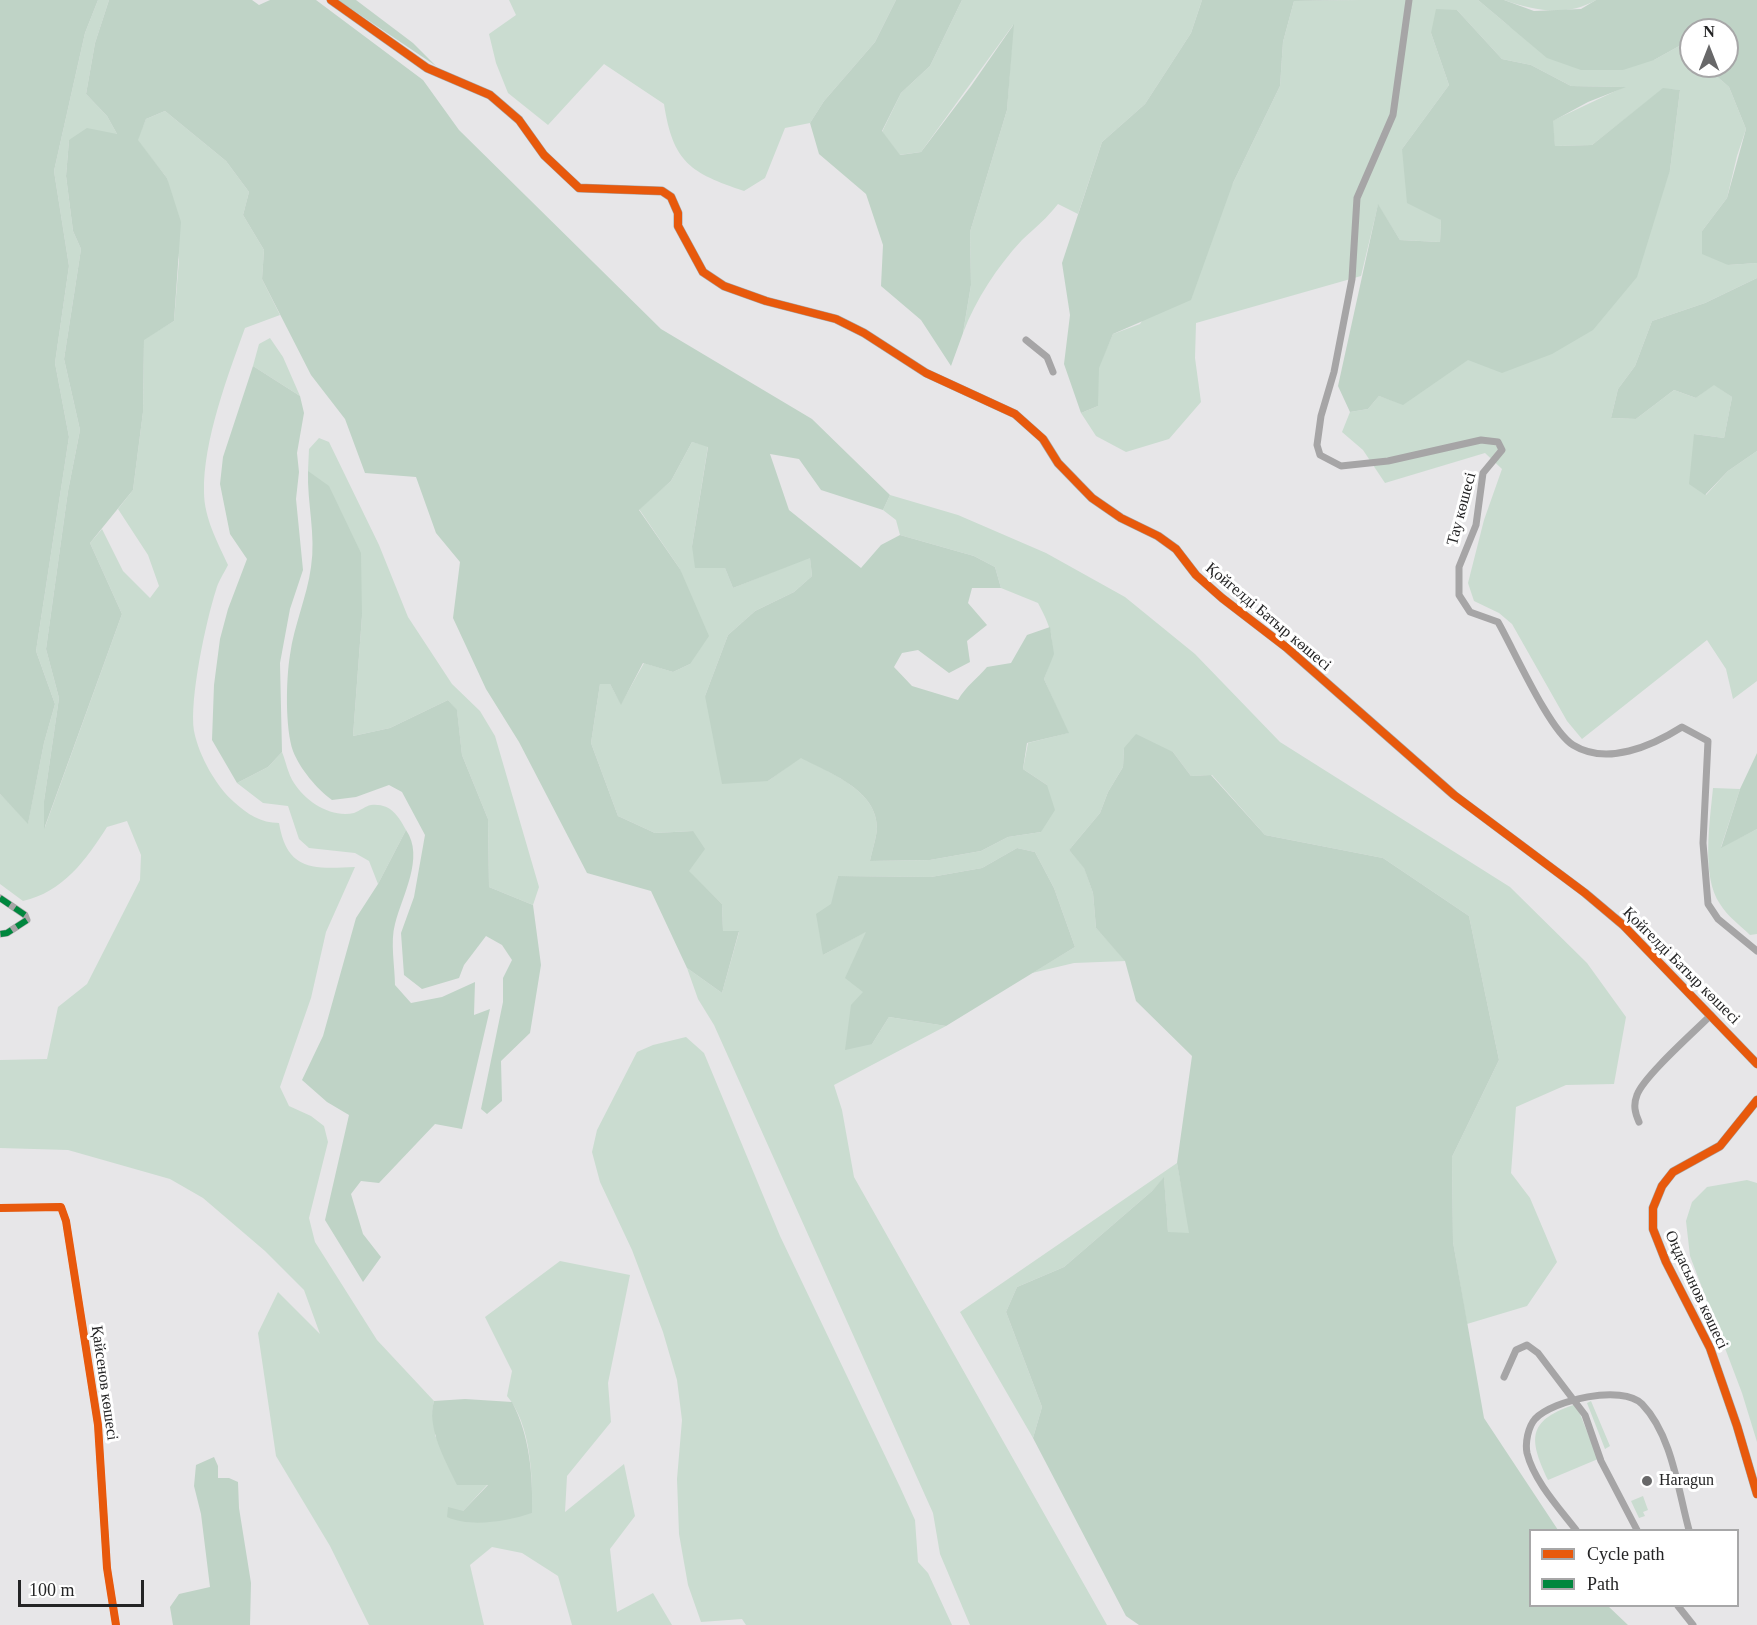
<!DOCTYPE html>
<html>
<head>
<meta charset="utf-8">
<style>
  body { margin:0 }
  #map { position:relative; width:1757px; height:1625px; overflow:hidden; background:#e7e6e8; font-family:"Times New Roman",serif }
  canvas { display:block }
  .legend { position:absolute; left:1529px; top:1529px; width:210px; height:78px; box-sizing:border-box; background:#fff; border:2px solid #a7a7a8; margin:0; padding:8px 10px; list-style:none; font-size:18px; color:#242425 }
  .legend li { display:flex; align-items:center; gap:12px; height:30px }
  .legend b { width:30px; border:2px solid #a7a7a8 }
  .north { position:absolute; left:1679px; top:18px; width:60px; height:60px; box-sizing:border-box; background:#fff; border:2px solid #a7a7a8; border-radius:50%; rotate:0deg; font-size:16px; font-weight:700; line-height:24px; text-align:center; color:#242425 }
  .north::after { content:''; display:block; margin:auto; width:21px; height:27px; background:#686869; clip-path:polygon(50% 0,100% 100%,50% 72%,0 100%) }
  .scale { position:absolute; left:18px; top:1580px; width:126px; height:27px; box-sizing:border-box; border:3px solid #242425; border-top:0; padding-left:8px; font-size:18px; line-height:21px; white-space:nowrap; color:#242425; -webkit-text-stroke:4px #fff; paint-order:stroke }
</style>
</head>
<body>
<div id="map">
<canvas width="1757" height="1625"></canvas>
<ul class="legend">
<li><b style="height:8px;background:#e8590c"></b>Cycle path</li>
<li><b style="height:8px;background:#00873e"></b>Path</li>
</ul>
<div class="north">N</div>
<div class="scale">100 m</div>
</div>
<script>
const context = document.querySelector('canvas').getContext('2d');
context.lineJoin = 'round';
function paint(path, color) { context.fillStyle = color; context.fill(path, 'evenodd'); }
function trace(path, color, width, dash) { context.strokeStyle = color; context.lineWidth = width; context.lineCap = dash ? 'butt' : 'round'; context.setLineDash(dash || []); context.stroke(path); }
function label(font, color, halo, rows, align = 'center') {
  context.font = font + ' "Times New Roman",serif'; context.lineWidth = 6; context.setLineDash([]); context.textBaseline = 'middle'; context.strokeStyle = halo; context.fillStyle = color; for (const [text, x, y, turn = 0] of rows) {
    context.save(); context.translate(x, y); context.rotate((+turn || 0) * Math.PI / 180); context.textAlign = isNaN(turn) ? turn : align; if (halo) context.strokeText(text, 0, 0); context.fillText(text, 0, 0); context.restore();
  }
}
paint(new Path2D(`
  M98 0H109L95 43 86 94 107 116 117 134 69 140 66 176 73 231 81 249 64 359 80 430 68 491 46 649 59 698 44 801 45 827 122 614 90 543 102 529 123 571 150 598 159 586 148 555 118 509 133 490 143 412 144 339 174 321 179 260 167 178 137 140 146 119 165 111 226 161 249 192 243 215 264 250 262 279 280 315 245 328C228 375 203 441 204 492 204 518 218 543 228 565 224 573 218 582 216 590 206 621 189 700 194 731 199 756 216 786 234 802 247 814 261 823 279 823 287 871 313 869 355 867L326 932 311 998 280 1087 289 1106 311 1116 324 1126 328 1142 309 1218 315 1242 377 1340 434 1401C430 1414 436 1423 435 1436L488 1484 463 1511 447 1517 532 1513C533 1478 531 1424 507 1396L512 1371 485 1317 560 1261 630 1275 608 1383 611 1422 567 1476 565 1512 624 1464 635 1516 610 1549 617 1612 653 1593 672 1625H572L558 1576 522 1553 492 1547 470 1565 484 1625H369L330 1546 276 1456 258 1333 278 1292 320 1334 304 1290 265 1251 203 1198 170 1179 68 1150 0 1148V1060L47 1059 58 1007 87 984 140 880 141 855 127 821 107 827C86 860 63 892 23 901L0 884V794L28 823 44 743 55 704 36 651 69 437 55 363 69 266 54 171 85 33Z
  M509 0H896L875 42 824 101 810 123 785 128 765 178 744 191C691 173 673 163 664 104L604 64 548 125 508 93 496 63 489 34 516 15Z
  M962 0H1202L1191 33 1145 104 1102 142 1078 214 1058 204C1047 218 1035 228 1022 240 997 267 976 299 963 333L971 285 970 232 1007 110 1013 25 921 152 899 155 882 132 901 93 930 66Z
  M1360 0H1478L1509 26 1654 60 1681 45 1691 54V66H1705L1729 87 1746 129 1737 156 1727 198 1702 231 1728 265 1757 263V278L1705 303 1652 321 1635 366 1618 389 1611 418 1636 419 1674 390 1696 398 1714 384 1732 397 1724 438 1694 434 1706 495 1728 471 1757 451V681L1733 699 1726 669 1707 640 1582 739 1567 721 1512 624 1499 613 1474 601 1468 583 1484 520 1502 469 1485 453 1385 483 1363 450 1342 432 1350 412 1368 409 1379 396 1403 404 1468 359 1670 170 1680 90 1663 89 1592 145 1555 146 1552 121 1624 87 1571 86 1531 65 1502 59 1457 10 1431 33 1449 85 1402 149 1441 220 1440 242 1400 240 1378 205 1361 276 1196 323 1195 358 1201 402 1169 439 1126 452 1096 436 1081 413 1098 406V368L1113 334 1140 324 1233 183 1280 86 1283 42 1294 1Z
  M1504 0H1596C1567 17 1535 11 1504 0Z
  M270 338 283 357 300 396 253 366 259 344Z
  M319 438 329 442 379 545 408 617 452 684 480 711 495 736 539 887 533 905 489 887 488 819 462 755 457 711 448 700 390 728 353 736 362 616 308 471 309 449Z
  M692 442 708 446 692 546 725 568 733 588 810 557 812 576 794 592 755 611 728 635 705 696 768 781 801 757C829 773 878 790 877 829 876 839 872 851 870 861L930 860 981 851 1008 837 1041 832 1047 785 1023 769 1028 743 1068 733 1044 679C1057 646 1054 633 1038 603L1001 588 995 567 974 556 900 535 896 520 883 510 890 495 958 515 1046 553 1125 597 1195 654 1280 742 1510 887 1587 963 1626 1017 1614 1084 1566 1085 1516 1107 1511 1173 1530 1198 1557 1262 1527 1306 1467 1324 1453 1242 1452 1157 1499 1060 1469 916 1383 858 1265 835 1212 775 1191 776 1173 752 1124 748 1123 767 1108 792 1100 813 1069 850 1084 867 1093 893 1096 928 1126 961 1074 963 1032 973 1075 947 1054 888 1035 852 1017 848 982 868 931 877 838 876 823 955 867 931 863 992 872 1044 889 1017 946 1026 834 1085 842 1110 854 1177 1107 1625H970L940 1554 933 1513 714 1025 698 999 687 968 722 993 739 932 723 931 722 904 688 871 693 831 655 833 618 816 591 743 600 684H610L621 704 644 663 673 672 690 664 680 569 639 509 671 481Z
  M282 752C286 762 288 774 294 783 306 802 331 818 354 813 360 811 365 806 371 805 390 803 398 815 406 830L378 884 369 861 355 853 309 848 299 839 288 806 263 803 237 783 268 767Z
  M1713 788 1740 789 1721 847 1757 829V934L1750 935C1740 925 1727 916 1720 904 1701 877 1710 820 1713 788Z
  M686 1037 704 1053 780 1236 900 1487 915 1520 918 1562 928 1573 952 1625H746L742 1619 701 1622 688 1585 679 1534 677 1479 682 1420 677 1380 663 1332 632 1250 600 1182 592 1152 597 1130 637 1052 653 1045Z
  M1177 1163 1190 1233H1168L1164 1178 1152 1191 1064 1267 1017 1287 1006 1312 1042 1407 1033 1438 960 1312Z
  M1747 1180 1757 1183V1442L1742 1393 1690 1256 1686 1221 1692 1202 1707 1187Z
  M1591 1401 1610 1446 1605 1449 1587 1403Z
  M1576 1404 1598 1459 1548 1480C1527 1436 1529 1420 1576 1404Z
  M1643 1496 1648 1510 1643 1512 1645 1516 1639 1518 1631 1501Z`), '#cadcd0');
paint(new Path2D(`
  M0 0H98L85 33 54 171 69 266 55 363 69 437 36 651 55 704 44 743 28 824 0 794Z
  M109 0H252L259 5 270 0H316L423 80 459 130 661 329 812 419 890 495 883 510 821 490 799 459 770 454 789 510 861 568 881 545 900 535 974 556 995 567 1001 588H972L968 603 987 625 967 641 970 662 949 673 918 650 902 653 894 667 912 686 958 700C966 686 977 679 987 667L1011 663 1027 635 1050 627 1054 654 1044 679 1069 733 1027 743 1023 769 1047 785 1055 810 1041 832 1008 837 981 851 930 860 870 861C872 851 876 839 877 829 878 790 829 773 801 758L768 781 722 784 705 696 728 635 755 611 794 592 812 576 810 558 733 588 725 568H695L692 546 708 447 692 442 671 481 639 510 680 569 709 636 690 664 673 672 643 663 621 705 610 684H600L591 743 618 816 655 833 693 831 705 849 689 871 722 904 723 931H739L722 993 687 968 651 891 587 873 519 742 486 689 453 618 460 562 436 533 416 477 365 473 345 419 311 375 262 279 264 250 243 215 249 192 226 161 165 111 146 119 138 140 167 178 181 222 174 321 144 340 143 412 133 490 90 543 122 614 44 829V801L59 698 46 649 68 491 80 430 64 359 81 249 73 231 66 176 69 140 87 128 117 134 107 116 86 94 95 43Z
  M338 0H356L413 43 436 66Z
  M896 0H962L930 66 901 93 882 131 900 155 921 152 971 86 1014 24 1007 110 970 232 971 285 963 333 951 366 921 320 881 286 883 245 866 194 819 154 810 123 824 101 875 42Z
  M1202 0H1360L1294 1 1283 42 1280 86 1233 183 1191 300 1113 334 1099 368 1098 406 1081 413 1064 364 1070 315 1062 263 1102 142 1145 104 1191 33Z
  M1478 0H1504L1534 11 1581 9 1596 0H1757V263L1728 265 1702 254V231L1727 198 1746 129 1729 87 1705 66H1727V30H1691V54L1681 45 1654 60 1623 70H1581L1547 58Z
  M1436 9 1457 10 1502 59 1531 65 1571 86 1626 87 1588 102 1553 121 1555 146 1592 145 1663 88 1680 90 1670 170 1637 277 1593 330 1552 354 1502 373 1468 360 1403 405 1379 396 1368 409 1350 412 1338 386 1378 204 1400 240 1440 242 1441 220 1407 203 1402 149 1449 85 1431 33Z
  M1757 278V451L1728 471 1705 495 1689 484 1694 434 1724 438 1732 397 1714 385 1696 398 1674 390 1636 419 1611 418 1618 389 1635 366 1652 321 1705 303Z
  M253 366 300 396 304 413 297 453 299 472 296 499 303 570 290 609 280 663 282 752 268 767 237 783 212 740 214 685 220 639 228 609 247 559 230 534 220 484 223 457Z
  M308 471 329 486 361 553 362 616 353 736 390 728 448 700 457 710 462 755 488 819 489 887 533 905 541 965 530 1033 501 1061 502 1101 487 1114 481 1109 503 1002V978L512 960 502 945 486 936 464 965 459 978 422 989 404 975 401 933 414 897 425 835 402 792 389 785 356 797 332 800C317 789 300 769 293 751 285 728 286 679 290 655 294 625 307 597 311 567 316 535 307 503 308 471Z
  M1136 734 1173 752 1191 776 1211 775 1265 835 1383 858 1469 916 1499 1060 1452 1157 1453 1242 1484 1418 1558 1530H1530V1606H1608L1628 1625H1139L1126 1616 1033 1438 1042 1407 1006 1312 1017 1287 1064 1267 1152 1191 1164 1177 1168 1232 1189 1233 1177 1163 1192 1056 1136 1001 1125 961 1096 928 1093 893 1084 868 1069 850 1100 813 1108 792 1123 767 1124 748Z
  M1757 753V829L1721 848 1740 789Z
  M406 830C425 857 402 896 395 924 390 942 395 967 395 985L411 1003 442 997 475 982 474 1015 490 1009 462 1129 435 1124 379 1183 361 1181 351 1194 363 1234 381 1257 363 1282 325 1220 349 1115 327 1102 302 1080 323 1036 356 918 378 884Z
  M1017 848 1035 852 1054 888 1075 947 946 1026 889 1017 872 1044 845 1050 851 1005 863 992 845 978 866 932 823 955 816 914 831 904 838 876 931 877 982 868Z
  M465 1399 512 1402C530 1436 533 1476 532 1513 508 1521 471 1528 447 1517L448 1507 463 1511 488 1485H457C446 1462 426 1427 434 1401Z
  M214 1457 218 1466V1478H229L238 1482 239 1508 251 1583 250 1625H173L170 1607 179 1594 210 1587 201 1514 194 1486 196 1465Z`), '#bfd3c6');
trace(new Path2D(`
  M1409 0 1393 115 1357 198 1352 279 1334 372 1321 416 1317 445 1320 455 1341 466 1388 461 1481 440 1498 442 1502 450 1483 473 1476 525 1459 567V595L1470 612 1498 622C1514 650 1549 730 1573 745 1607 766 1652 746 1682 727L1708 741 1703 843 1708 904 1718 919 1757 951
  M1026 340 1047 357 1053 372
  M0 898 25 915 27 920 7 933 0 934
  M1639 1122C1635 1113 1633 1105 1637 1095 1643 1077 1695 1031 1711 1015
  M0 1208 61 1207 66 1221 98 1425 107 1568 116 1625
  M1504 1377 1516 1350 1527 1345 1538 1353 1585 1415 1601 1461 1637 1530
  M1576 1530C1559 1508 1534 1481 1527 1453 1525 1443 1528 1427 1535 1419 1553 1400 1622 1384 1642 1404 1672 1435 1678 1490 1689 1530
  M1678 1606 1693 1625`), '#a6a5a6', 7);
trace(new Path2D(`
  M331 0 427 68 490 95 519 120 544 155 579 188 662 191 671 197 678 213V226L703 272 724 286 766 301 836 319 864 333 926 373 1015 414 1043 439 1058 463 1092 498 1121 518 1158 536 1176 549 1196 575 1222 598 1287 648 1454 795 1585 893 1623 925 1757 1064
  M1757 1100 1720 1146 1673 1172 1662 1186 1653 1208V1229L1666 1262 1710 1348 1737 1426 1757 1494`), '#a6a5a5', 9);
trace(new Path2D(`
  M0 898 25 915 27 920 7 933 0 934`), '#00873e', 6, [12, 6]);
trace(new Path2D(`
  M331 0 427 68 490 95 519 120 544 155 579 188 662 191 671 197 678 213V226L703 272 724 286 766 301 836 319 864 333 926 373 1015 414 1043 439 1058 463 1092 498 1121 518 1158 536 1176 549 1196 575 1222 598 1287 648 1454 795 1585 893 1623 925 1757 1064
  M1757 1100 1720 1146 1673 1172 1662 1186 1653 1208V1229L1666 1262 1710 1348 1737 1426 1757 1494
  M0 1208 61 1207 66 1221 98 1425 107 1568 116 1625`), '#e8590c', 8);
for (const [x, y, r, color] of [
  [1647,1481,6,"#686869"]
]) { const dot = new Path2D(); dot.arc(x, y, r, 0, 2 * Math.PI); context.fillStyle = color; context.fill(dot); trace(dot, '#fff', 2); }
label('16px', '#242425', '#fff', [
  ["Тау көшесі",1462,509,-75],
  ["Қойгелді Батыр көшесі",1268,617,40],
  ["Қойгелді Батыр көшесі",1681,966,45],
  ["Оңдасынов көшесі",1696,1290,65],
  ["Қайсенов көшесі",104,1383,82]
]);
label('16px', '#242425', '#fff', [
  ["Haragun",1659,1481]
], 'left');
</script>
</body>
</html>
